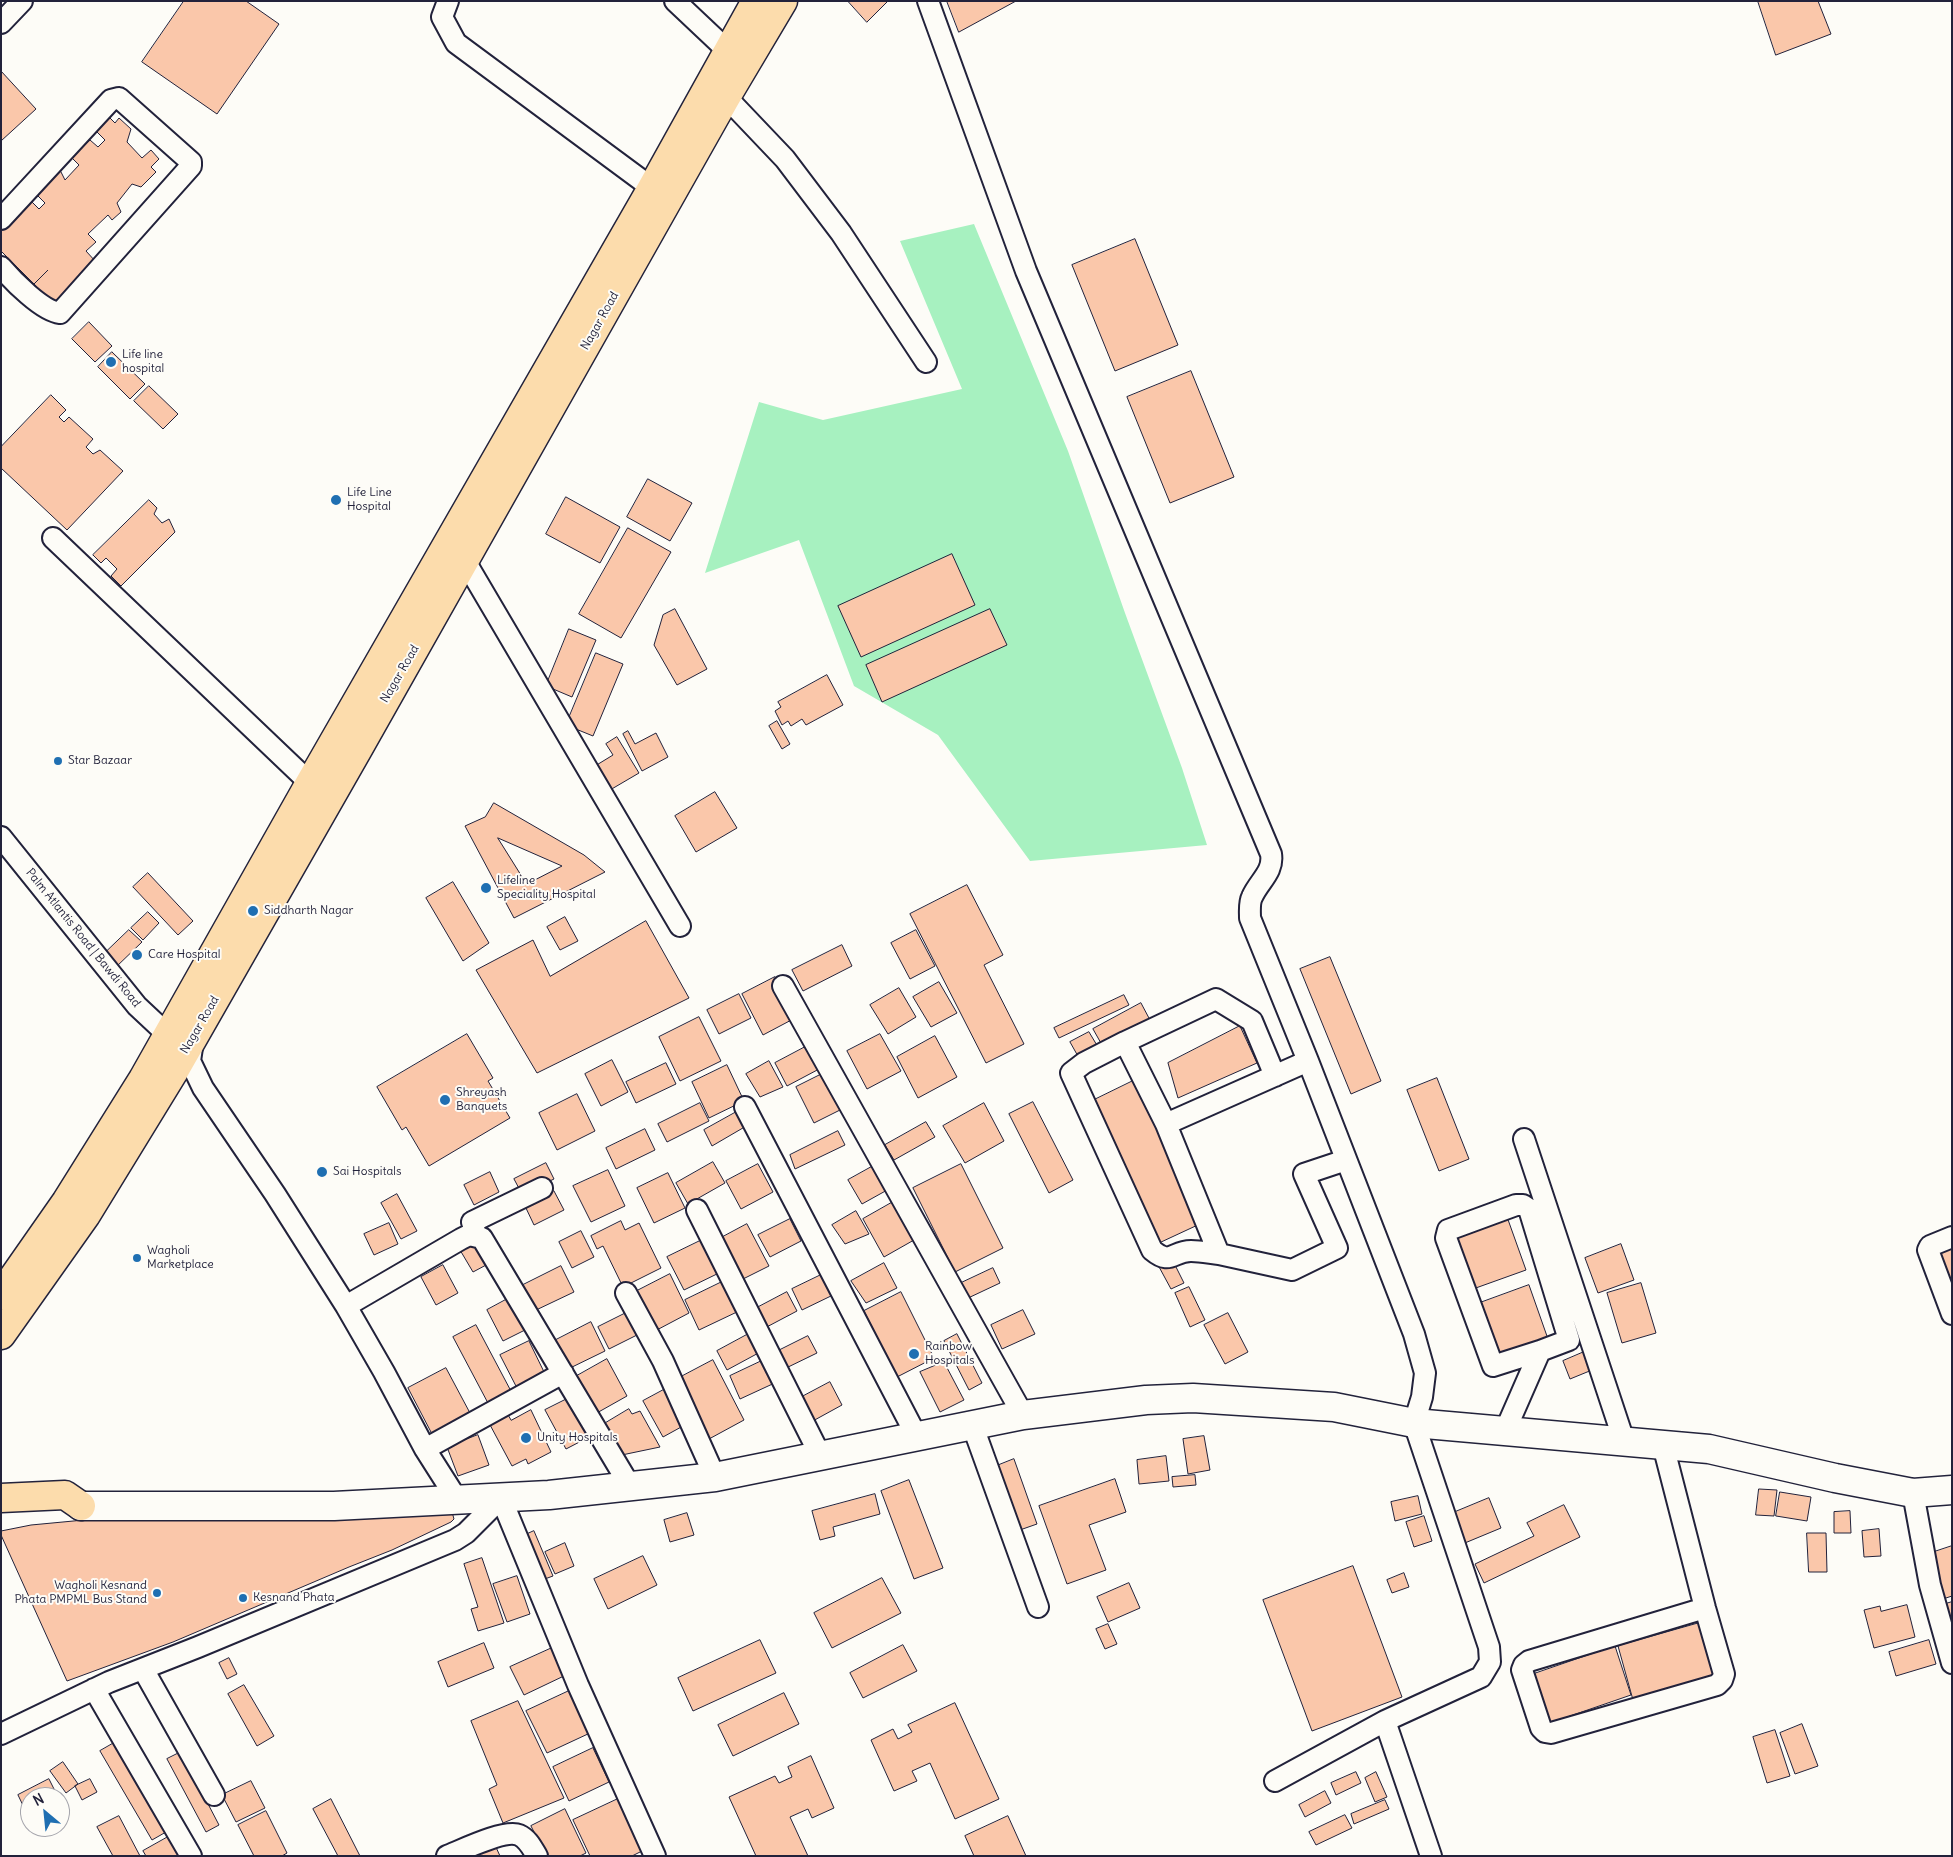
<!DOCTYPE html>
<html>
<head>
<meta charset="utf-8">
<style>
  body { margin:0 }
  #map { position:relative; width:1953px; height:1857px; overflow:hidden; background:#fdfcf7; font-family:Delius,sans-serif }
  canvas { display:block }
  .frame { position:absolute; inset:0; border:2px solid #22223b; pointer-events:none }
  .north { position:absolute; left:20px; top:1787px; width:50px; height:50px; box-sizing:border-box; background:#fdfcf7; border:1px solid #a5a5ac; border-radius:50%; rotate:332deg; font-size:14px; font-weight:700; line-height:20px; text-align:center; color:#22223b }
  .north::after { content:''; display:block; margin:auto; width:18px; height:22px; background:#1f6fb2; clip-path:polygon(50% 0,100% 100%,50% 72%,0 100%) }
</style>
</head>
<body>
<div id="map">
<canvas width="1953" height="1857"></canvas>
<div class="frame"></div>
<div class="north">N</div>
</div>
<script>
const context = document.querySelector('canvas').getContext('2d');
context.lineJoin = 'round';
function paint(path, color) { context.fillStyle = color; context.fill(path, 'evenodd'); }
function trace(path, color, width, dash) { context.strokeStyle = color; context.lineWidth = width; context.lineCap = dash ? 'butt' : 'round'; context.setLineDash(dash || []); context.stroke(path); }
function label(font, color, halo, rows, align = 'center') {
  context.font = font + ' Delius,sans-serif'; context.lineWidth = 4; context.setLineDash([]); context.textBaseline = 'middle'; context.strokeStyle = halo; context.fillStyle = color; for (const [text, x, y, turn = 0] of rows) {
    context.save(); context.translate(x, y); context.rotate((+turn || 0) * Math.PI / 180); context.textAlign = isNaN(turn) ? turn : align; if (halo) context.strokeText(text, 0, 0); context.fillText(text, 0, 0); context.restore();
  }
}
paint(new Path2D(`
  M974 224 1068 451 1125 613 1182 768 1207 845 1030 861 938 735 854 686 799 540 705 573 759 402 823 420 962 389 900 241Z`), '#a7f1c0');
const building = new Path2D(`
  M184 1H246L279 24 217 114 142 62Z
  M848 1H888L867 22Z
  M947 1H1016L959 32Z
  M1758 1H1818L1831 34 1776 55Z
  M1 71 36 109 1 141Z
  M110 118 115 123 119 118 131 129 127 142 142 158 151 150 159 159 151 167 156 172 141 187 132 184 117 203 121 212 112 220 108 215 88 234 96 242 86 251 96 262 53 303 34 284 48 270 34 284 1 251V229L30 200 39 209 45 203 36 194 60 170 65 180 79 165 72 158 90 140 98 147 105 140 96 131Z
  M1135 239 1178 345 1115 371 1072 265Z
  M89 322 112 346 95 362 72 339Z
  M112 352 145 384 130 399 98 367Z
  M1191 371 1234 477 1170 503 1127 397Z
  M149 386 178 414 163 429 134 401Z
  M51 395 66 410 59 417 64 422 69 417 93 439 86 447 93 454 100 450 123 471 67 530 1 468V447Z
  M648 479 692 503 670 541 627 517Z
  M566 497 620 527 600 563 546 534Z
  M149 500 157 508 154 514 162 523 169 519 175 532 121 586 111 576 117 569 106 558 101 563 93 555Z
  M628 528 671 552 621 638 579 614Z
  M952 554 975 605 861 657 838 606Z
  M675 609 707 669 677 685 654 645 663 615Z
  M990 609 1007 645 882 702 866 665Z
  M569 629 596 640 572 697 546 686Z
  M596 653 623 664 593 736 566 725Z
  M827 675 843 705 806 725 802 719 791 726 788 721 782 725 775 711 781 707 778 702Z
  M777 721 790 744 782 749 769 726Z
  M628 731 635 744 656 733 668 757 642 771 623 734Z
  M617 737 639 773 610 790 595 766 613 755 606 744Z
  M715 792 737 828 696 852 675 816Z
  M494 803 584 855 605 872 514 918 465 826 485 817ZM498 838 562 866 527 884Z
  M148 873 193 921 178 935 133 887Z
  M453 882 489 943 463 961 426 898Z
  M967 885 1003 955 984 965 1024 1044 986 1063 910 914Z
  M148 912 159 923 143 940 131 928Z
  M565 917 578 941 560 950 547 927Z
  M646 921 689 998 537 1073 476 970 533 940 550 976Z
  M129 930 142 942 115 968 103 955Z
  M916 930 935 966 910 979 891 943Z
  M842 945 852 966 803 991 792 970Z
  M1330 957 1381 1081 1351 1094 1300 969Z
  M775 977 797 1017 763 1035 742 994Z
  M939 982 957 1013 931 1027 913 997Z
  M899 988 916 1017 888 1034 870 1005Z
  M739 994 751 1018 719 1034 707 1010Z
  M1124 995 1129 1005 1059 1038 1054 1028Z
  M1141 1003 1150 1020 1102 1045 1093 1029Z
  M699 1017 721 1061 680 1081 659 1037Z
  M1240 1026 1257 1063 1178 1098 1168 1063Z
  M1089 1032 1098 1047 1079 1058 1070 1042Z
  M467 1034 493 1078 488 1081 510 1118 429 1166 406 1127 402 1130 377 1087Z
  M880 1034 901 1071 867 1089 847 1051Z
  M935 1036 957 1077 918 1098 897 1057Z
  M809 1045 821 1068 787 1086 775 1063Z
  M612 1060 628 1092 601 1106 585 1074Z
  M769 1061 783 1087 760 1097 746 1074Z
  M666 1063 676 1084 636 1103 626 1082Z
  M727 1065 744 1101 709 1118 692 1082Z
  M822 1074 840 1110 814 1123 796 1087Z
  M1437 1078 1469 1159 1439 1171 1407 1090Z
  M1135 1080 1202 1223 1159 1243 1090 1102Z
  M577 1094 595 1131 557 1150 539 1113Z
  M1033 1102 1073 1180 1049 1193 1009 1114Z
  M700 1103 709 1121 667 1142 658 1124Z
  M984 1103 1004 1141 965 1163 943 1126Z
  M740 1110 748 1125 712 1146 704 1130Z
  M926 1122 935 1137 894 1160 885 1145Z
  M645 1129 655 1150 616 1169 606 1148Z
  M838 1131 845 1145 795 1169 790 1155Z
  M713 1162 725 1183 688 1204 676 1183Z
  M546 1163 554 1179 522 1194 514 1179Z
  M758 1164 773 1192 741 1209 726 1181Z
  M961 1164 1003 1248 955 1272 913 1188Z
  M875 1165 889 1189 862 1204 848 1180Z
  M608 1170 625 1206 591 1222 573 1186Z
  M490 1172 499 1192 474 1205 464 1185Z
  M668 1173 685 1208 654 1223 637 1188Z
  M554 1191 564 1210 534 1225 525 1206Z
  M397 1194 417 1231 401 1239 381 1203Z
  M893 1202 914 1240 884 1257 863 1219Z
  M856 1211 869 1234 845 1244 832 1225Z
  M1506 1214 1526 1270 1473 1289 1453 1234Z
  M790 1219 801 1241 770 1257 758 1235Z
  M621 1221 625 1230 639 1223 661 1268 623 1287 603 1246 597 1249 591 1236Z
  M389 1223 398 1244 374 1255 364 1234Z
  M747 1224 769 1266 739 1281 719 1239Z
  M581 1231 594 1257 572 1268 559 1242Z
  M704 1239 721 1272 684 1290 667 1257Z
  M1952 1240V1290L1935 1247Z
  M475 1242 488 1264 473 1272 460 1250Z
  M1621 1244 1634 1280 1598 1293 1585 1258Z
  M1172 1259 1184 1283 1171 1289 1158 1265Z
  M884 1263 897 1288 866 1303 851 1281Z
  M443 1265 458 1293 436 1305 421 1277Z
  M561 1266 574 1292 534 1311 521 1286Z
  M993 1268 1000 1283 966 1299 959 1284Z
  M670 1274 689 1313 653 1332 633 1293Z
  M823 1274 833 1295 802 1310 792 1289Z
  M724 1281 739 1311 699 1330 685 1300Z
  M1641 1283 1656 1333 1622 1343 1607 1293Z
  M1529 1285 1548 1339 1496 1358 1477 1304Z
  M1189 1287 1205 1320 1190 1327 1175 1293Z
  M787 1292 797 1311 761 1330 751 1311Z
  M901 1292 934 1358 897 1377 864 1311Z
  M513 1296 529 1328 503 1341 487 1310Z
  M632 1310 643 1332 609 1349 598 1327Z
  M1023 1310 1035 1334 1002 1349 991 1325Z
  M1228 1313 1248 1352 1225 1364 1204 1325Z
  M591 1322 605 1351 566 1370 552 1342Z
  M476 1325 512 1393 489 1405 453 1337Z
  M754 1331 764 1350 727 1370 717 1351Z
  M957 1334 982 1383 969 1390 944 1341Z
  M808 1336 817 1353 782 1370 774 1353Z
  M529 1341 546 1376 518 1390 500 1355Z
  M1584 1352 1592 1370 1570 1379 1563 1361Z
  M768 1358 779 1381 740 1399 730 1376Z
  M607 1359 627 1396 595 1414 575 1377Z
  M713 1360 744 1420 709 1439 677 1379Z
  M944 1362 964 1400 940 1412 920 1372Z
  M446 1368 470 1413 432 1434 408 1388Z
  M830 1382 842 1405 811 1422 798 1399Z
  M669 1387 683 1426 663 1437 643 1401Z
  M571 1397 591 1436 566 1449 545 1410Z
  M629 1409 632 1414 640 1411 660 1447 617 1456 599 1427Z
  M531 1410 551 1452 528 1464 526 1459 512 1466 489 1423 507 1413 511 1420Z
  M478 1435 489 1465 458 1476 447 1447Z
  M1204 1436 1210 1470 1188 1474 1183 1439Z
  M1166 1456 1169 1481 1139 1484 1137 1460Z
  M1014 1459 1037 1524 1017 1531 994 1467Z
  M1195 1475 1196 1485 1173 1487 1172 1477Z
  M1115 1479 1126 1512 1089 1525 1106 1570 1067 1584 1039 1506Z
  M909 1480 943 1568 914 1579 881 1491Z
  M1759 1489 1777 1490 1774 1516 1756 1515Z
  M1780 1492 1811 1497 1807 1521 1776 1516Z
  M875 1494 880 1514 833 1527 835 1536 820 1540 812 1511Z
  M1418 1496 1422 1514 1395 1521 1391 1502Z
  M1489 1498 1501 1528 1460 1545 1448 1515Z
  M1564 1505 1580 1537 1484 1583 1475 1564 1534 1536 1527 1523Z
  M1850 1511 1851 1533H1834V1512Z
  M452 1512 454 1519 451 1522 392 1550 349 1567 173 1642 67 1681 1 1535V1531L31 1525 137 1515Z
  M687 1513 694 1535 670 1542 664 1520Z
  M1424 1516 1432 1541 1414 1547 1406 1522Z
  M1879 1529 1881 1556 1864 1557 1862 1531Z
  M534 1531 553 1576 542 1580 523 1536Z
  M1807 1533H1826L1827 1572H1809Z
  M565 1543 574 1566 555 1574 545 1552Z
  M1952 1546V1596L1940 1600 1928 1554Z
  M643 1556 657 1585 608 1609 594 1579Z
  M482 1558 504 1623 478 1631 471 1609 478 1607 464 1564Z
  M1353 1566 1402 1697 1312 1731 1263 1600Z
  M1404 1573 1409 1587 1392 1593 1387 1580Z
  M517 1576 530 1614 507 1622 493 1584Z
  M882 1578 901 1613 832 1648 814 1613Z
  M1129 1583 1140 1608 1108 1622 1097 1597Z
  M1952 1602V1641L1939 1606Z
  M1907 1605 1915 1637 1874 1648 1864 1610 1880 1606 1881 1611Z
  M1703 1622 1718 1676 1633 1700 1618 1646Z
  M1108 1624 1117 1644 1105 1649 1096 1629Z
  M760 1640 776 1673 693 1711 678 1678Z
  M1929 1640 1936 1664 1896 1676 1889 1652Z
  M484 1643 494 1668 448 1687 438 1662Z
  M903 1645 917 1671 863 1698 850 1673Z
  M1615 1646 1631 1695 1544 1725 1528 1676Z
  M552 1648 566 1675 524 1695 510 1667Z
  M229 1658 237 1674 227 1679 219 1663Z
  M244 1685 274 1736 257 1746 228 1694Z
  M569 1691 590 1733 547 1753 526 1711Z
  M784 1693 799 1724 733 1756 718 1725Z
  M518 1701 564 1798 503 1823 489 1789 497 1785 471 1721Z
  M955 1703 999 1799 955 1819 930 1763 912 1771 917 1781 894 1791 871 1740 893 1729 898 1739 912 1732 908 1725Z
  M1802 1724 1818 1766 1795 1774 1780 1733Z
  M1775 1730 1790 1776 1767 1783 1753 1737Z
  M114 1743 166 1832 152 1840 100 1751Z
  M593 1748 609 1782 569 1801 553 1767Z
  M181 1752 219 1825 206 1832 167 1759Z
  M811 1756 834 1808 812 1818 808 1809 790 1817 808 1856H756L729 1797 775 1776 779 1783 792 1777 788 1767Z
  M63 1762 78 1784 66 1793 50 1771Z
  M1356 1772 1361 1783 1336 1795 1331 1783Z
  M1376 1772 1387 1797 1375 1802 1365 1778Z
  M49 1779 58 1797H30L29 1818 18 1795Z
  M90 1779 97 1792 82 1800 75 1786Z
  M251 1781 265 1808 236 1822 222 1795Z
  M1325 1791 1331 1803 1305 1817 1299 1805Z
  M620 1798 644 1850 632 1856H590L573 1820Z
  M331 1799 360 1856H338L313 1809Z
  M1385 1800 1389 1809 1354 1824 1351 1814Z
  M565 1809 586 1853 580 1856H546L531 1826Z
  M266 1811 287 1853 282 1856H254L238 1825Z
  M1345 1815 1352 1828 1316 1845 1309 1832Z
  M119 1816 140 1856H113L97 1827Z
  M1008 1816 1026 1856H974L965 1836Z
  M168 1837 180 1856H146L143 1851Z
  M495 1845 500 1856H473Z`);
paint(building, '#fac7aa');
trace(building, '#22223b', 1);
const minor = new Path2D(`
  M448 1 442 17 456 43 652 188
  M675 1 728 51
  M928 1 1026 271 1271 854C1274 872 1259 881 1252 897 1249 903 1250 911 1250 918L1308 1061 1414 1334 1425 1373 1422 1397 1414 1423 1489 1647 1490 1662 1481 1677 1385 1721 1275 1781
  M1 23 22 1
  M726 97 785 159 841 233 926 362
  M1 219 111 100 119 98 191 162V166L60 313C42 311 13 281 1 267
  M53 538 310 783
  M465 561 680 926
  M1 837 137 1006 168 1035
  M783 986 1023 1415
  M193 1041 190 1061 203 1088 275 1194 346 1306 384 1372 425 1449 458 1501
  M1125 1042 1084 1063 1071 1073 1152 1250C1171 1266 1172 1251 1191 1251 1200 1251 1210 1253 1219 1254
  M1275 1076 1252 1021 1216 999 1125 1042 1166 1124 1219 1254 1292 1270 1337 1248 1304 1174 1346 1160
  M745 1107 916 1435
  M1166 1124 1308 1061
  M1524 1139 1624 1441
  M697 1210 820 1455
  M476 1235 472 1222 542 1188
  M1952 1237 1930 1246 1928 1250 1952 1314
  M626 1293 663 1361 715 1477
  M346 1306 461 1239 469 1235 482 1238 630 1486
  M972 1424 1038 1607
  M1505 1431 1540 1351 1493 1366 1446 1238 1448 1230 1516 1205H1523L1529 1209 1569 1340 1540 1351
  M1663 1445 1705 1608 1724 1674 1722 1680 1717 1685 1551 1733 1545 1732 1541 1728 1522 1670 1524 1665 1529 1661 1705 1608
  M425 1449 563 1373
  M1913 1493 1930 1585 1952 1663
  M143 1669 214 1795
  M94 1689 191 1856
  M1385 1721 1431 1856
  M1 1734 109 1682 198 1647 455 1540 466 1533 501 1498 578 1685 655 1856
  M447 1856C462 1850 505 1829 519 1835 528 1839 532 1848 537 1856`);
const secondary = new Path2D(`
  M81 1506H334L549 1495 715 1477 1023 1415 1146 1400 1193 1398 1334 1407 1414 1423 1709 1449 1835 1478 1913 1493 1952 1490`);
const primary = new Path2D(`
  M1 1498 65 1495 81 1506`);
const trunk = new Path2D(`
  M1 1295 66 1202 143 1079 310 783 652 188 756 1
  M1 1335 86 1215 173 1073 358 749 726 97 783 1`);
trace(minor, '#22223b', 24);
trace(secondary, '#22223b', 31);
trace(primary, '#22223b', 31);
trace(trunk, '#22223b', 31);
trace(minor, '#fdfcf7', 20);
trace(secondary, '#fdfcf7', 28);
trace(primary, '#fcdcac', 28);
trace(trunk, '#fcdcac', 28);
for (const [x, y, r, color] of [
  [111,362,6,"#1f6fb2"],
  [336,500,6,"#1f6fb2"],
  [58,761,5,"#1f6fb2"],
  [486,888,6,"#1f6fb2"],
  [253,911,6,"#1f6fb2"],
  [137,955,6,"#1f6fb2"],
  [445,1100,6,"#1f6fb2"],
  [322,1172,6,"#1f6fb2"],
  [137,1258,5,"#1f6fb2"],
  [914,1354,6,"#1f6fb2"],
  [526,1438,6,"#1f6fb2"],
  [157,1593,5,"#1f6fb2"],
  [243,1598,5,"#1f6fb2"]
]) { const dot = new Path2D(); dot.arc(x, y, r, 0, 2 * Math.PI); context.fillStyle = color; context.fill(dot); trace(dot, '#fdfcf7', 2); }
label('12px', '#22223b', '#fdfcf7', [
  ["Nagar Road",600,321,-61],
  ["Nagar Road",400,674,-60],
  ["Palm Atlantis Road | Bawdi Road",83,938,51],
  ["Nagar Road",200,1025,-60]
]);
label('12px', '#22223b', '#fdfcf7', [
  ["Life line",122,355],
  ["hospital",122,369],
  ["Life Line",347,493],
  ["Hospital",347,507],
  ["Star Bazaar",68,761],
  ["Lifeline",497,881],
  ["Speciality Hospital",497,895],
  ["Siddharth Nagar",264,911],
  ["Care Hospital",148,955],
  ["Shreyash",456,1093],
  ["Banquets",456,1107],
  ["Sai Hospitals",333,1172],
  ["Wagholi",147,1251],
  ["Marketplace",147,1265],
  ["Rainbow",925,1347],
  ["Hospitals",925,1361],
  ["Unity Hospitals",537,1438],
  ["Wagholi Kesnand",147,1586,"right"],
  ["Phata PMPML Bus Stand",147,1600,"right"],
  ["Kesnand Phata",253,1598]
], 'left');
</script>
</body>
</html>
